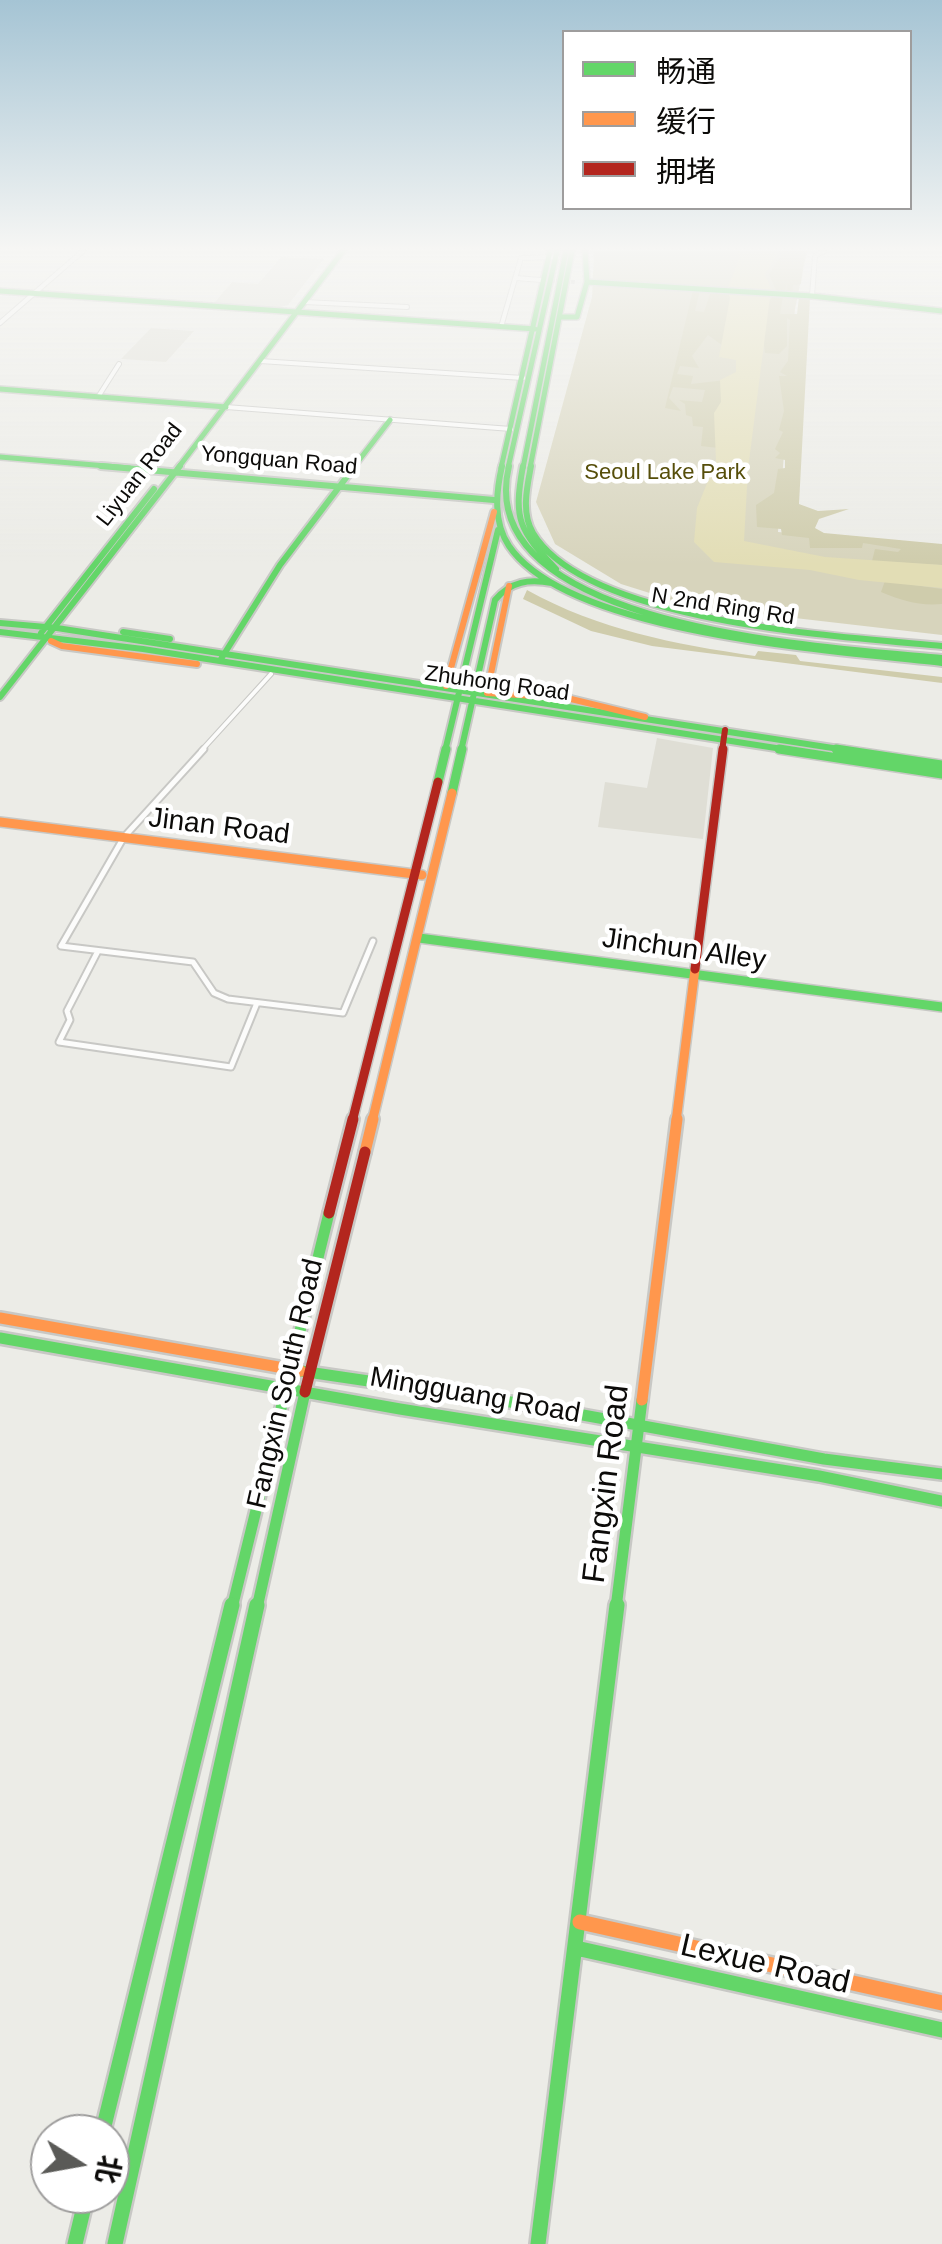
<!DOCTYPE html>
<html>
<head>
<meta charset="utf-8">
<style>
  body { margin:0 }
  #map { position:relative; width:942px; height:2244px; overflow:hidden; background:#ecece7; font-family:Helvetica,"Noto Sans SC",sans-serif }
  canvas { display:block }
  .legend { position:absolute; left:562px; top:30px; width:350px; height:180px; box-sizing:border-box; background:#fff; border:2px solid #9e9d9d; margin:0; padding:12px 18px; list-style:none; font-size:30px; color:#0c0b09 }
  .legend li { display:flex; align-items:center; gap:20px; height:50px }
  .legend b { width:50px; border:2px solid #9e9d9d }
  .north { position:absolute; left:30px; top:2114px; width:100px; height:100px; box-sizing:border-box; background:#fff; border:2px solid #9e9d9d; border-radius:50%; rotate:101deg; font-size:28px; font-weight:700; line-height:40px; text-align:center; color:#0c0b09 }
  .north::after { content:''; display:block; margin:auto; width:35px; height:45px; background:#5a5a57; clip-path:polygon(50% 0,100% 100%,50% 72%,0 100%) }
</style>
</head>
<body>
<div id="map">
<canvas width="942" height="2244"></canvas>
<ul class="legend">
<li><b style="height:12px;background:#63d668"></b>畅通</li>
<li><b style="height:12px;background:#ff974d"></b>缓行</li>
<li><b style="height:12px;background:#b3261e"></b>拥堵</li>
</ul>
<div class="north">北</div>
</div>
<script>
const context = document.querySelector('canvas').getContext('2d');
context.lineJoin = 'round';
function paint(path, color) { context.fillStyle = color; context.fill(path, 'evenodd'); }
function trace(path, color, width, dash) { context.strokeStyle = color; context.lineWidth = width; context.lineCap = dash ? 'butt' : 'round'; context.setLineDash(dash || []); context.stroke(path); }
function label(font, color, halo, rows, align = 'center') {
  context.font = font + ' Helvetica,sans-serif'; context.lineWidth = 9; context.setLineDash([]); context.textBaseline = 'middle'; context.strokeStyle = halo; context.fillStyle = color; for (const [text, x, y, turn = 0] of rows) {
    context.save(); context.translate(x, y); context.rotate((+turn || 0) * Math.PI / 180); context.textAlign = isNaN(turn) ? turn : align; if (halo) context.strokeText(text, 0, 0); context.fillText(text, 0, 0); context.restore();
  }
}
paint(new Path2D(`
  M281 257 324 259 288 305 277 308 214 303 232 282 258 284Z
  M151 328 194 331 166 362 121 359Z
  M657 738 713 748 703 839 598 827 605 782 647 788Z`), '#dfded5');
paint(new Path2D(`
  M594 251H807L795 309 778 532 942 547V635L691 606 621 584 555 544 536 502 592 297Z`), '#d7d4bc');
paint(new Path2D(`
  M779 251H805L801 284 793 285 792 294H786L787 283 784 294 777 293 769 274 781 255Z
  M693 290H700L695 311 704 312 711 291 730 292 733 301 726 348 708 335 692 356 699 368 680 366 677 374 693 376 691 384 726 380 718 448 701 446 703 427 693 426 692 417 686 415 685 404 679 400 702 402 705 390 673 387 669 398 681 411 665 408Z
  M783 296 780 314H797L799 297 810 298 799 504 818 511 849 509 819 519 815 528 824 533 942 544V565L872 561 875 549 898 552 901 549 863 543 862 548H810L809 538 782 535 781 529 757 527 756 505 774 493 778 469 785 468V460L775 458 780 453 775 449 783 432 779 430 784 411 779 376H787L780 372 788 361 790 320 787 318V346L779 354 765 353C763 335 761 312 772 297Z
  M885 581 942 589V604C919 606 903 601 881 592Z
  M527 590C599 630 674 644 755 656L758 651 796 655 800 661 942 677V683L652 646 591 631 523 599Z`), '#cfccac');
paint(new Path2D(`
  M734 251H774L777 255 765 274 771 289 748 469 744 541 825 557 942 565V588L859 580 810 570 714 562 694 542 697 508 716 461 714 413 721 402 720 380 736 372V360L719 357 730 298 727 290 740 257Z`), '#e2ddb5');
trace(new Path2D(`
  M541 280 576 282`), '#cacac6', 4, [4, 1]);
const streetFar1 = new Path2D(`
  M516 278 541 280
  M812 296 815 256 824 251
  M305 302 407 307
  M0 323 83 251
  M501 327 521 258 557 257
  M260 361 523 378
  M98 397 119 364
  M226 407 511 429
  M201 751 271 674`);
const street = new Path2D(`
  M204 749 124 837 61 946 193 962 214 993 228 999 343 1013 373 941
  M98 951 67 1011 70 1020 59 1042 231 1067 257 1003`);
const fastFar4 = new Path2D(`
  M587 282 812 296 942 311
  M0 291 535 329
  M560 317H577L587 282 585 251
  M0 389 226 407
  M0 457 130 468
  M178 468 343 251
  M353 468 390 420
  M501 468 550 251
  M508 468 557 251
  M523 468 566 251
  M530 468 572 251`);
const fastFar3 = new Path2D(`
  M101 466 494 500
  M502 466C496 492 493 522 509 546 569 635 840 651 942 663
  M509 466C469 631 839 648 942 658
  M523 466C513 520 519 530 556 569
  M531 466C527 487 521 513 533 533 587 623 845 637 942 646
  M0 623 57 628 852 751
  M0 632 143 649 795 751
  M123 632 170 639
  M41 633 154 489
  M221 659 280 565 355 466
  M0 697 180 466
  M445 751 498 530
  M461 751 495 600C511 581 529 579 552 583`);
const fastFar2 = new Path2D(`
  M779 749 942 774
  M836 749 942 765
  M438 782 446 749
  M452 793 462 749
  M419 938 942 1007`);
const fastFar1 = new Path2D(`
  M0 1338 400 1409 819 1476 942 1501
  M301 1371 517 1403 824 1459 942 1474
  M232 1608 329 1213
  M257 1608 305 1392
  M616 1608 642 1400`);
const fast = new Path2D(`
  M576 1948 942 2030
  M102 2134 232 1605
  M75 2244 87 2194
  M115 2244 257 1605
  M538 2244 617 1605`);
const slowFar3 = new Path2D(`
  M509 586 487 693 567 698 645 717
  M51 641 62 646 197 664
  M446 686 494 512`);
const slowFar2 = new Path2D(`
  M0 822 422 875
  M372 1122 452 793
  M676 1122 695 969`);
const slowFar1 = new Path2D(`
  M365 1152 373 1119
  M0 1318 301 1371
  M642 1400 677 1119`);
const slow = new Path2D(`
  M580 1922 942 2003`);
const jamFar2 = new Path2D(`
  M722 751 725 730`);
const jamFar1 = new Path2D(`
  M695 969 723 749
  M352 1122 438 782`);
const jam = new Path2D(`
  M329 1213 353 1119
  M305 1392 365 1152`);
trace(streetFar1, '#c8c8c5', 6);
trace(street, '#c8c8c5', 9);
trace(fastFar4, '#c8c8c5', 8);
trace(fastFar3, '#c8c8c5', 10);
trace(fastFar2, '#c8c8c5', 12);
trace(fastFar1, '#c8c8c5', 16);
trace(fast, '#c8c8c5', 20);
trace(slowFar3, '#c8c8c5', 10);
trace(slowFar2, '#c8c8c5', 12);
trace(slowFar1, '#c8c8c5', 16);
trace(slow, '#c8c8c5', 20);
trace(jamFar2, '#c8c8c5', 10);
trace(jamFar1, '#c8c8c5', 12);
trace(jam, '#c8c8c5', 16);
trace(streetFar1, '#fcfcfb', 4);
trace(street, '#fcfcfb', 5);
trace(fastFar4, '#63d668', 5);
trace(fastFar3, '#63d668', 6);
trace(fastFar2, '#63d668', 9);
trace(fastFar1, '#63d668', 11);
trace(fast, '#63d668', 15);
trace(slowFar3, '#ff974d', 6);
trace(slowFar2, '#ff974d', 9);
trace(slowFar1, '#ff974d', 11);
trace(slow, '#ff974d', 15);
trace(jamFar2, '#b3261e', 6);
trace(jamFar1, '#b3261e', 9);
trace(jam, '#b3261e', 11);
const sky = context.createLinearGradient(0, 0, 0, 565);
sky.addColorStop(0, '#a5c4d4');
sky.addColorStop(0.44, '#f6f6f4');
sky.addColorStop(1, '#f6f6f400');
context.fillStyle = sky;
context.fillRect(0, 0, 942, 565);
label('22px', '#0c0b09', '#fff', [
  ["Yongquan Road",279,461,5],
  ["Liyuan Road",140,475,-52],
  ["N 2nd Ring Rd",723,607,9],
  ["Zhuhong Road",497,684,8]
]);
label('22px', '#564e0a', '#fff', [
  ["Seoul Lake Park",665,473]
]);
label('28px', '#0c0b09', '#fff', [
  ["Jinan Road",219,827,7],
  ["Jinchun Alley",684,950,8],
  ["Fangxin South Road",286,1384,-77],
  ["Mingguang Road",475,1396,10]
]);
label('32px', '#0c0b09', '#fff', [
  ["Fangxin Road",607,1484,-83],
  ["Lexue Road",765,1965,13]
]);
</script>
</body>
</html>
